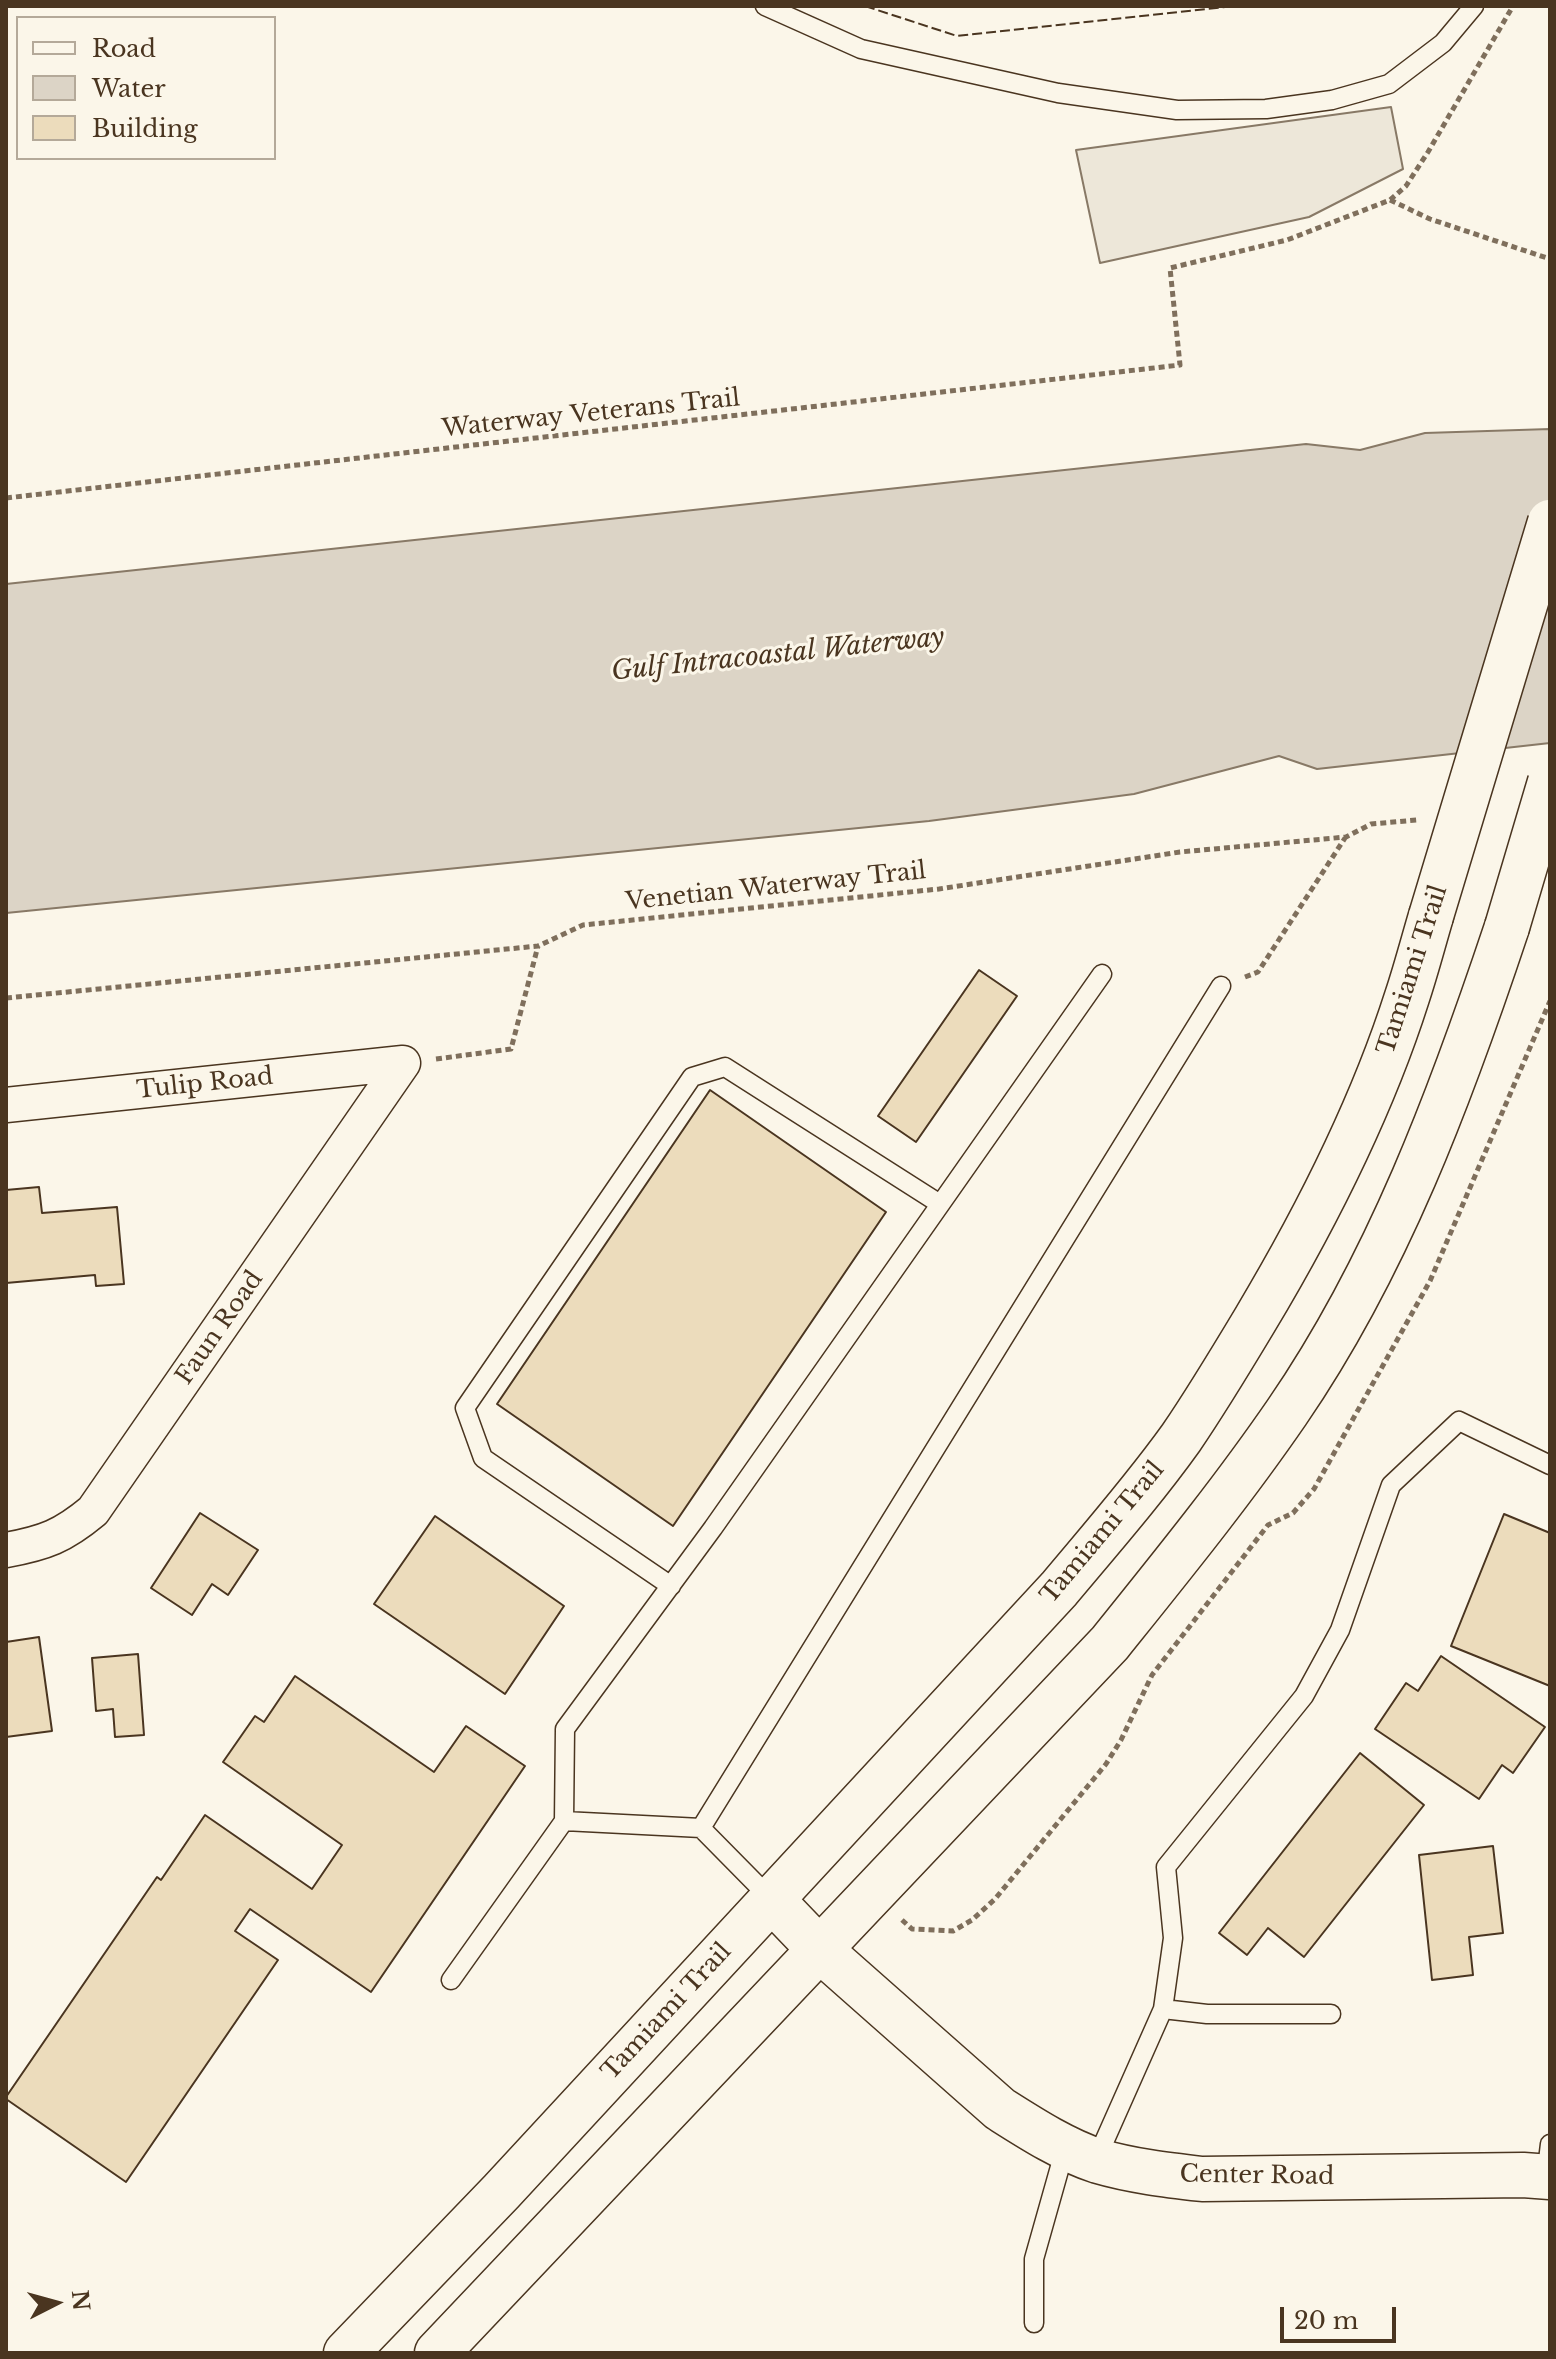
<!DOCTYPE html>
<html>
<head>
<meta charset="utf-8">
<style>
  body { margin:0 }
  #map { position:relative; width:1556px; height:2359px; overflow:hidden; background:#fbf6e9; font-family:"Libre Baskerville",serif }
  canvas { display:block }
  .frame { position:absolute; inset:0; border:8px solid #4a3520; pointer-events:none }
  .legend { position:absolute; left:16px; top:16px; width:260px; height:144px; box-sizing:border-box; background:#fbf6e9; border:2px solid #b4a999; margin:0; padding:10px 14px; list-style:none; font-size:24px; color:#4a3520 }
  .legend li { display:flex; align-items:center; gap:16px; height:40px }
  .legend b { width:40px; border:2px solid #b4a999 }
  .north { position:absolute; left:16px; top:2263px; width:80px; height:80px; -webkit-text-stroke:6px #fbf6e9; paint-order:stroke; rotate:84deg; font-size:22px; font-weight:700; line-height:32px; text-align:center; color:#4a3520 }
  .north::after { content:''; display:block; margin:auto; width:28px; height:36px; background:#4a3520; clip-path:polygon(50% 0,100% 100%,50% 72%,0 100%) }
  .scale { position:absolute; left:1280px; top:2307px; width:116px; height:36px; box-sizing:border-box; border:4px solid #4a3520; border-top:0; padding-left:10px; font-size:24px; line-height:28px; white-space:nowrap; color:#4a3520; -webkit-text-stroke:6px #fbf6e9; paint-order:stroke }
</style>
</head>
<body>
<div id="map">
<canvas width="1556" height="2359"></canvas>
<div class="frame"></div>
<ul class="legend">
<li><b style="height:10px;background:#fbf6e9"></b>Road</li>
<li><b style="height:22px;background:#dcd4c6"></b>Water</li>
<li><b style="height:22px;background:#ecdcbc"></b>Building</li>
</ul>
<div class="north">N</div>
<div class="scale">20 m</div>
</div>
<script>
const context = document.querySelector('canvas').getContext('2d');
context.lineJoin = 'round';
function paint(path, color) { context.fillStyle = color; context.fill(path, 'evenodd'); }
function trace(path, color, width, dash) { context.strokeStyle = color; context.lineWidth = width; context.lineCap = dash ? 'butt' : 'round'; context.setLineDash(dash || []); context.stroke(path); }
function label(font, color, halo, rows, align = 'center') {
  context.font = font + ' "Libre Baskerville",serif'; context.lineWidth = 6; context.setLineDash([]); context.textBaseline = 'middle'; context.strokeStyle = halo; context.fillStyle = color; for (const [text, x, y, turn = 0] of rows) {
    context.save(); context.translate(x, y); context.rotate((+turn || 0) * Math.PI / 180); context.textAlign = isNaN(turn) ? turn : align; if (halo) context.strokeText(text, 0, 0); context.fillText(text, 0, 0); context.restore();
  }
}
const parking = new Path2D(`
  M1391 107 1403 169 1309 217 1100 263 1076 150Z`);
paint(parking, '#ede7d9');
trace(parking, '#887966', 2);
const water = new Path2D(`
  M1550 429V743L1317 769 1279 756 1134 794 929 821 6 913V584L1306 444 1360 450 1425 433Z`);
paint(water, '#dcd4c6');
trace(water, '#887966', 2);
const building = new Path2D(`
  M979 970 1017 996 916 1142 878 1116Z
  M710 1090 886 1212 673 1526 497 1404Z
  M39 1187 42 1213 117 1207 124 1284 96 1286 95 1275 6 1283V1190Z
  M200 1513 258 1550 228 1595 212 1584 192 1615 151 1588Z
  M1504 1514 1550 1533V1686L1451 1646Z
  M435 1516 564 1606 505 1694 374 1604Z
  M39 1637 52 1731 6 1737V1642Z
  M138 1654 144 1735 115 1737 113 1709 96 1711 92 1658Z
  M1441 1656 1545 1727 1513 1773 1502 1765 1479 1799 1375 1729 1406 1683 1418 1691Z
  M295 1676 434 1772 466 1726 525 1766 371 1992 250 1909 235 1931 278 1960 126 2182 6 2099V2097L157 1877 161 1880 205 1815 312 1889 342 1845 223 1762 255 1716 264 1722Z
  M1360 1753 1424 1805 1304 1957 1268 1928 1247 1955 1219 1933Z
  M1493 1846 1503 1933 1469 1937 1473 1975 1432 1980 1419 1855Z`);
paint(building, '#ecdcbc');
trace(building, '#4a3520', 2);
const lane = new Path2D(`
  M765 6 861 49 1058 93 1177 110 1266 109 1332 100 1389 84 1443 43 1474 6
  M671 1586 483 1458 465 1408 692 1077 725 1067 940 1204
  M701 1828 564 1821 565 1729 713 1528 1102 974
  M772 1900 701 1828 1221 986
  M451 1980 564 1821
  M1163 2009 1207 2014H1331
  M1096 2160 1163 2009 1173 1938 1166 1867 1304 1696 1340 1630 1391 1485 1459 1421 1550 1465
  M1546 2177 1550 2144
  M1034 2323V2259L1065 2149`);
const street = new Path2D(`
  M6 1105 403 1063
  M6 1550C45 1543 63 1536 93 1511L403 1063`);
const secondary = new Path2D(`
  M772 1900 819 1949 1000 2109C1030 2128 1064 2150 1098 2161 1132 2171 1167 2175 1202 2179L1523 2175 1550 2177`);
const primary = new Path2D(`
  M346 2353 501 2192 1059 1589C1100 1540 1143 1491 1181 1438 1207 1400 1231 1360 1255 1320 1316 1218 1371 1110 1407 997 1416 970 1423 943 1431 916
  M437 2353 1110 1643C1171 1567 1232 1492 1287 1412 1388 1265 1451 1095 1507 927`);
trace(lane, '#4a3520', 21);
trace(street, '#4a3520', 37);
trace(secondary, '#4a3520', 47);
trace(primary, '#4a3520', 47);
trace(new Path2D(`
  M1390 200 1430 219 1550 259
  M6 498 1180 365 1170 268 1287 240 1390 200 1406 186 1428 152 1513 6
  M1245 977 1258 972 1345 838
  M6 998 538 946 583 925 939 889 1180 852 1346 837 1371 824 1417 820
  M436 1059 511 1049 538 946
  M902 1920 912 1929 953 1931 972 1920 995 1899 1106 1764 1121 1740 1152 1675 1268 1525 1293 1513 1314 1489 1430 1281 1550 1001`), '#7f6f5c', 5, [6, 4]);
trace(lane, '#fbf6e9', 18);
trace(street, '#fbf6e9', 34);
trace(secondary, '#fbf6e9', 44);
trace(primary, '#fbf6e9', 44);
const primaryBridge = new Path2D(`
  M1431 916 1550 522
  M1507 927 1550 782`);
trace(primaryBridge, '#4a3520', 47, []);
trace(primaryBridge, '#fbf6e9', 44);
trace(new Path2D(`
  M865 6 957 36 1234 6`), '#4a3520', 2, [10, 4]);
label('24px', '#4a3520', '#fbf6e9', [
  ["Waterway Veterans Trail",591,414,-6],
  ["Venetian Waterway Trail",776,887,-6],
  ["Tamiami Trail",1413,970,-72],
  ["Tulip Road",205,1084,-6],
  ["Faun Road",220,1328,-55],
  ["Tamiami Trail",1103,1533,-50],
  ["Tamiami Trail",667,2012,-47],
  ["Center Road",1257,2176,1]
]);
label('italic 26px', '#4a3520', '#fbf6e9', [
  ["Gulf Intracoastal Waterway",778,655,-6]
]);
</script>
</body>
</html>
